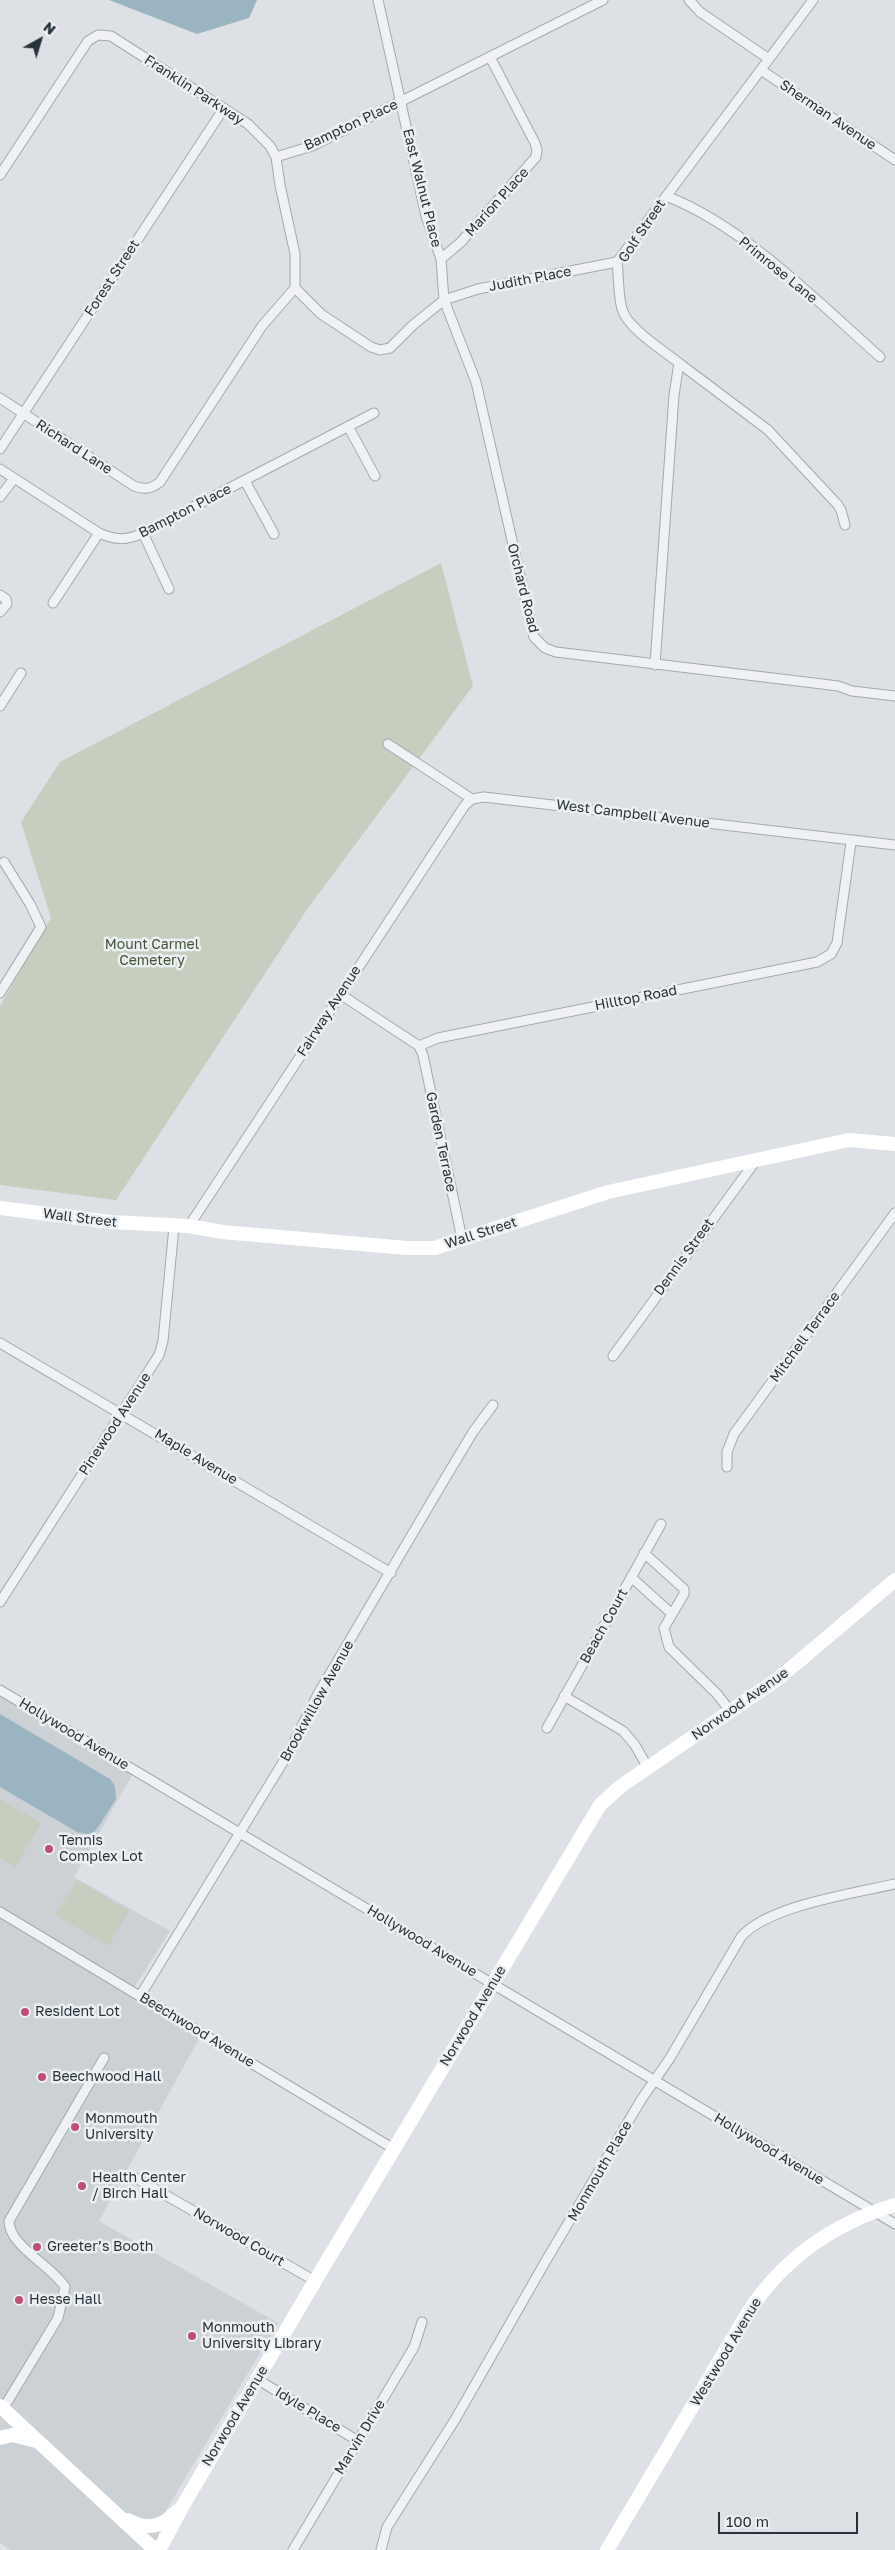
<!DOCTYPE html>
<html>
<head>
<meta charset="utf-8">
<style>
  body { margin:0 }
  #map { position:relative; width:895px; height:2550px; overflow:hidden; background:#dde1e5; font-family:"Golos Text",sans-serif }
  canvas { display:block }
  .north { position:absolute; left:15px; top:15px; width:50px; height:50px; -webkit-text-stroke:4px #ecf0f3; paint-order:stroke; rotate:39deg; font-size:14px; font-weight:700; line-height:20px; text-align:center; color:#283239 }
  .north::after { content:''; display:block; margin:auto; width:18px; height:22px; background:#283239; clip-path:polygon(50% 0,100% 100%,50% 72%,0 100%) }
  .scale { position:absolute; left:718px; top:2512px; width:140px; height:22px; box-sizing:border-box; border:2px solid #283239; border-top:0; padding-left:6px; font-size:15px; line-height:18px; white-space:nowrap; color:#283239; -webkit-text-stroke:4px #ecf0f3; paint-order:stroke }
</style>
</head>
<body>
<div id="map">
<canvas width="895" height="2550"></canvas>
<div class="north">N</div>
<div class="scale">100 m</div>
</div>
<script>
const context = document.querySelector('canvas').getContext('2d');
context.lineJoin = 'round';
function paint(path, color) { context.fillStyle = color; context.fill(path, 'evenodd'); }
function trace(path, color, width, dash) { context.strokeStyle = color; context.lineWidth = width; context.lineCap = dash ? 'butt' : 'round'; context.setLineDash(dash || []); context.stroke(path); }
function label(font, color, halo, rows, align = 'center') {
  context.font = font + ' "Golos Text",sans-serif'; context.lineWidth = 5; context.setLineDash([]); context.textBaseline = 'middle'; context.strokeStyle = halo; context.fillStyle = color; for (const [text, x, y, turn = 0] of rows) {
    context.save(); context.translate(x, y); context.rotate((+turn || 0) * Math.PI / 180); context.textAlign = isNaN(turn) ? turn : align; if (halo) context.strokeText(text, 0, 0); context.fillText(text, 0, 0); context.restore();
  }
}
paint(new Path2D(`
  M0 1690 135 1770 74 1877 170 1931 132 1991 202 2033 99 2221 278 2323 159 2522V2550H11L0 2543Z`), '#cbd1d5');
paint(new Path2D(`
  M441 563 473 686 308 908 116 1200 0 1185V1006L51 918 21 822 60 762Z
  M0 1799 41 1823 15 1867 0 1858Z
  M77 1880 129 1911 108 1946 55 1915Z`), '#c5cebf');
paint(new Path2D(`
  M109 0H257L249 18 197 34Z
  M0 1714 110 1779 115 1786 116 1799 99 1826 94 1832 87 1834 77 1832 0 1787Z`), '#9bb4c1');
const street = new Path2D(`
  M378 0 426 216 441 259 444 300 476 382 534 637 545 648 556 652 814 683 838 686 852 691 895 696
  M689 0 700 12 769 59
  M761 70 895 160
  M276 157 312 146 603 0
  M0 175 88 41 98 35 111 36 248 124 270 146 276 157 280 185 295 254V288L262 326 160 482C151 489 144 490 134 486L0 398
  M666 196C744 226 818 302 880 357
  M441 259 461 242 536 157 537 150 535 143 490 57
  M295 288 321 314 371 347 380 350 390 348 413 325 444 300 478 289 617 262
  M679 363 768 430 837 504 841 510 845 525
  M348 426 375 476
  M0 449 224 108
  M0 469 99 533C115 540 126 541 143 533L374 413
  M245 481 274 534
  M0 497 13 480
  M143 533 169 589
  M0 595 6 599 7 604 0 612
  M53 603 99 533
  M655 665 674 395 679 363C663 350 628 329 622 309 618 295 619 277 617 262L813 0
  M0 706 21 673
  M388 744 472 799 484 797 895 845
  M0 993 41 927 30 904 4 862
  M340 994 419 1046 438 1038 817 962 831 954 837 943 851 842
  M419 1046 423 1055 462 1239
  M189 1226 465 805 472 799
  M0 1343 391 1573
  M613 1356 757 1159
  M727 1467V1452L734 1434 895 1213
  M644 1553 684 1589V1594L664 1628 669 1647 717 1694 731 1712
  M631 1577 672 1614
  M0 1602 159 1355 163 1341 174 1227
  M0 1690 895 2224
  M564 1696 623 1731 635 1745 648 1768
  M547 1728 661 1524
  M0 1912 394 2149
  M140 1996 288 1754 318 1694 443 1482 473 1432 493 1405
  M136 2178 315 2281
  M257 2379 358 2441
  M3 2409 58 2318 65 2287C51 2265 9 2246 9 2221L104 2058
  M293 2550 414 2347 422 2322
  M381 2550 387 2527 456 2418 544 2264 641 2100 670 2058 741 1937C767 1906 855 1893 895 1884`);
trace(street, '#a3a9ae', 11);
trace(street, '#eff1f4', 9);
trace(new Path2D(`
  M0 1208 110 1222 189 1226 222 1232 407 1248H435L608 1192 849 1140 895 1144
  M0 2406 155 2550
  M0 2438 12 2435 36 2441
  M128 2520C147 2531 162 2527 177 2511
  M159 2550 185 2502 315 2281 600 1805 621 1786 779 1678 895 1580
  M607 2550 749 2311C784 2258 835 2223 895 2205`), '#fff', 14);
for (const [x, y, r, color] of [
  [49,1849,5,"#be4e73"],
  [25,2012,5,"#be4e73"],
  [42,2077,5,"#be4e73"],
  [75,2127,5,"#be4e73"],
  [82,2186,5,"#be4e73"],
  [37,2247,5,"#be4e73"],
  [19,2300,5,"#be4e73"],
  [192,2336,5,"#be4e73"]
]) { const dot = new Path2D(); dot.arc(x, y, r, 0, 2 * Math.PI); context.fillStyle = color; context.fill(dot); trace(dot, '#ecf0f3', 2); }
label('14px', '#283239', '#ecf0f3', [
  ["Franklin Parkway",194,90,33],
  ["Sherman Avenue",828,115,34],
  ["Bampton Place",351,125,-25],
  ["East Walnut Place",422,188,76],
  ["Marion Place",497,202,-48],
  ["Golf Street",642,231,-56],
  ["Primrose Lane",778,270,39],
  ["Forest Street",112,278,-57],
  ["Judith Place",530,279,-11],
  ["Richard Lane",74,447,33],
  ["Bampton Place",185,511,-27],
  ["Orchard Road",523,588,76],
  ["West Campbell Avenue",633,814,7],
  ["Hilltop Road",636,998,-11],
  ["Fairway Avenue",329,1011,-57],
  ["Garden Terrace",441,1142,78],
  ["Wall Street",80,1218,7],
  ["Wall Street",481,1233,-18],
  ["Dennis Street",684,1257,-54],
  ["Mitchell Terrace",805,1337,-54],
  ["Pinewood Avenue",115,1424,-57],
  ["Maple Avenue",196,1457,31],
  ["Beach Court",604,1626,-61],
  ["Brookwillow Avenue",317,1701,-61],
  ["Norwood Avenue",740,1704,-35],
  ["Hollywood Avenue",74,1734,31],
  ["Hollywood Avenue",422,1941,31],
  ["Norwood Avenue",473,2016,-59],
  ["Beechwood Avenue",197,2030,31],
  ["Hollywood Avenue",769,2149,31],
  ["Monmouth Place",600,2171,-60],
  ["Norwood Court",239,2237,30],
  ["Westwood Avenue",726,2352,-59],
  ["Idyle Place",308,2410,31],
  ["Norwood Avenue",235,2416,-59],
  ["Marvin Drive",360,2437,-59]
]);
label('14px', '#415437', '#ecf0f3', [
  ["Mount Carmel",152,945],
  ["Cemetery",152,961]
]);
label('14px', '#283239', '#ecf0f3', [
  ["Tennis",59,1841],
  ["Complex Lot",59,1857],
  ["Resident Lot",35,2012],
  ["Beechwood Hall",52,2077],
  ["Monmouth",85,2119],
  ["University",85,2135],
  ["Health Center",92,2178],
  ["/ Birch Hall",92,2194],
  ["Greeter’s Booth",47,2247],
  ["Hesse Hall",29,2300],
  ["Monmouth",202,2328],
  ["University Library",202,2344]
], 'left');
</script>
</body>
</html>
